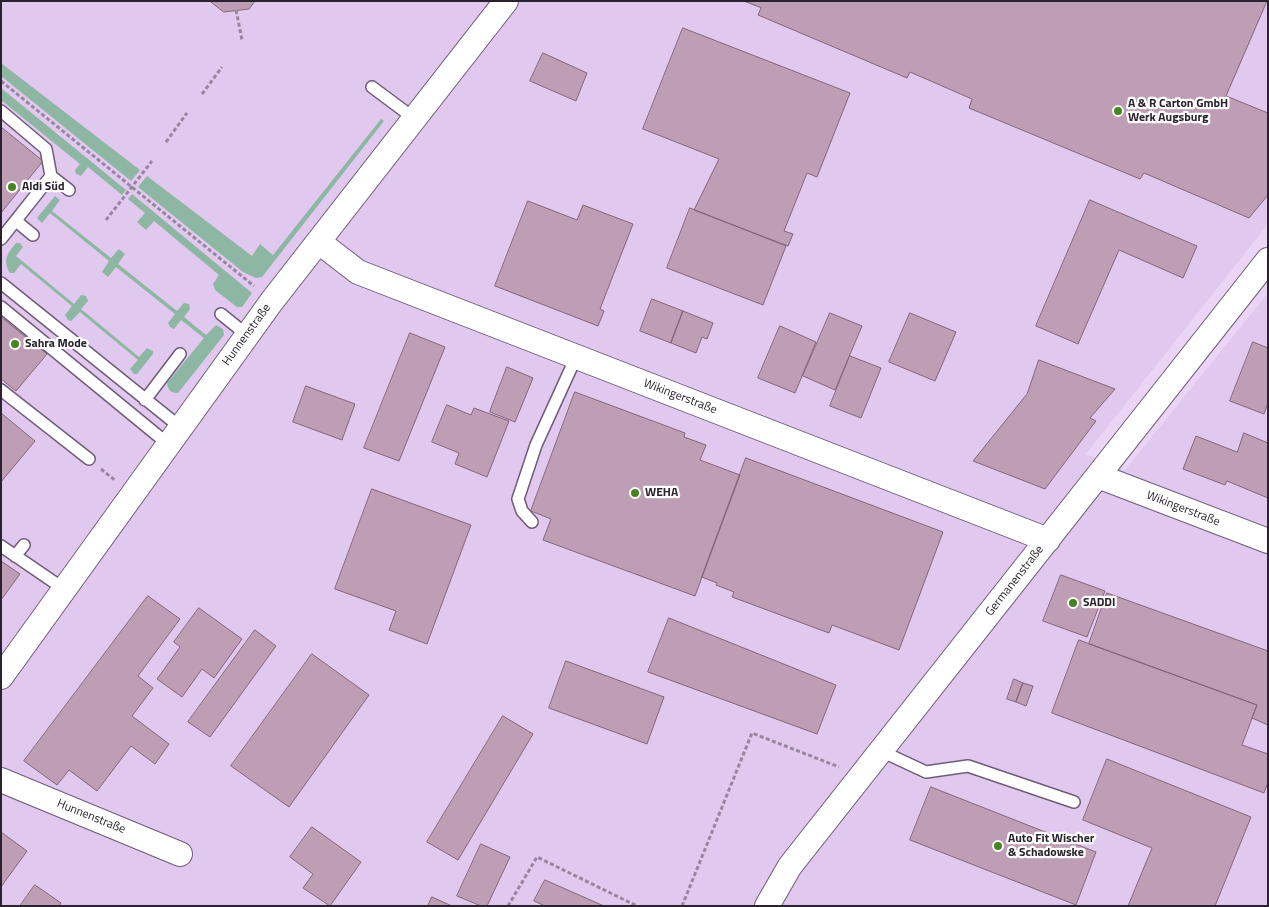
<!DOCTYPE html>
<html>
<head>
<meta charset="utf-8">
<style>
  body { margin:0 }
  #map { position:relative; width:1269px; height:907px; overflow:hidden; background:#ead5f6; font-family:"Titillium Web",sans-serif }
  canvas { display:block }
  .frame { position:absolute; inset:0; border:2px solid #2a222e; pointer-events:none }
</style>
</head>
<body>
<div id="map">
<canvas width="1269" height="907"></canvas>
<div class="frame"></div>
</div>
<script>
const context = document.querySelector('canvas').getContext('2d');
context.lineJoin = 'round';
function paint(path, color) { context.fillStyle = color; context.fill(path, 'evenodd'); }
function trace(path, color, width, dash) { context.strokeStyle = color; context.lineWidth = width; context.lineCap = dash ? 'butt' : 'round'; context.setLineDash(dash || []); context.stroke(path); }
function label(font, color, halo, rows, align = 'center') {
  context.font = font + ' "Titillium Web",sans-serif'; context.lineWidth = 4.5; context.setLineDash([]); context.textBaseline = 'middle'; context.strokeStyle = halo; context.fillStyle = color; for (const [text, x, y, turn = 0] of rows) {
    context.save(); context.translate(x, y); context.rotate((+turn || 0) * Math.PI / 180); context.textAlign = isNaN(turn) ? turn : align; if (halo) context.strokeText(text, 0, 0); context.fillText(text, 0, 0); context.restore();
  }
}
paint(new Path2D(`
  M1 1H1268V224L1086 454 1125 470 1268 293V906H1Z`), '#e1c8ee');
paint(new Path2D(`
  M1 63 140 170 131 181 1 76Z
  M1 88 126 190 122 195 88 167 81 176 76 174 75 170 80 164 1 100Z
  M381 119 384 121 262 277 256 278 243 272 138 187 147 176 252 256 260 244 273 255Z
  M132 194 252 293 242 307H237L215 290 213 284 219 275 154 221 146 230 137 222 145 213 128 199Z
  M55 196 60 200 52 211 111 258 119 249 125 254 118 264 177 311 184 303 189 304 190 309 184 317 206 335 216 325 223 329 224 335 178 393C171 393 168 390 167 383L204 338 181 320 174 329 170 327 168 323 175 314 116 267 108 277 102 272 109 261 50 213 42 223 37 218Z
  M16 243H20L23 247 16 256 74 304 81 295 86 296 88 301 81 309 139 357 147 348 153 351V354L137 374H134L130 369 138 360 80 312 71 321 68 320 65 315 72 306 21 264 14 273H10C2 260 8 253 16 243Z`), '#8eb7a3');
const building = new Path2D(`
  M210 1H255L249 9 224 12Z
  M744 1H1267L1226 96 1268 113V195L1249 218 1144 173 1140 179 969 108 972 99 910 72 907 78 758 15 761 8Z
  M683 28 850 93 817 177 807 173 784 231 793 234 788 246 694 210 719 159 643 129Z
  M543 53 587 73 576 101 530 81Z
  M1 127 43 161 1 213Z
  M1090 200 1197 246 1183 278 1119 250 1078 344 1036 326Z
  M528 201 577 220 583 205 633 224 600 309 604 311 598 326 495 286Z
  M690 208 786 246 763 305 667 268Z
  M652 299 683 311 671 343 640 331Z
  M683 311 713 323 707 339 702 337 696 353 671 343Z
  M830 313 862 326 835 390 803 376Z
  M910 313 956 332 935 381 889 362Z
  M1 317 47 354 16 391 1 379Z
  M780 326 816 342 795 393 758 378Z
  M410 333 445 347 399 461 364 448Z
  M1253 342 1268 348V403L1264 414 1230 401Z
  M850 356 881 368 861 418 830 406Z
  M1039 360 1115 389 1090 418 1096 421 1045 489 973 461 1027 394Z
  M507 367 533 378 515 422 490 412Z
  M306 386 355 404 342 440 293 422Z
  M575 392 685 433 684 437 706 445 700 460 740 475 695 596 543 540 551 519 531 511Z
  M447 405 471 415 474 408 509 421 487 477 455 464 459 453 432 442Z
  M1 413 35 441 1 482Z
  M1244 433 1268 443V498L1227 481 1225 485 1183 469 1196 436 1237 452Z
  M746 458 943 532 899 650 832 625 829 633 732 597 734 592 716 585 717 583 702 577Z
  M372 489 471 525 427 644 389 630 396 611 335 589Z
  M1 561 20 574 1 600Z
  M1061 575 1105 591 1087 637 1043 621Z
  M1107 593 1268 651V725L1252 718 1257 705 1089 644Z
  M148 596 180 619 138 676 153 688 132 716 169 744 155 764 131 746 97 791 69 770 57 785 24 761Z
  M199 608 242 639 214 678 202 669 182 697 157 679 180 647 174 642Z
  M669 618 836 685 817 734 648 672Z
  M255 630 276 646 210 737 188 722Z
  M1079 640 1257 705 1242 745 1268 754V782L1264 793 1052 713Z
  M312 654 369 695 289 807 231 766Z
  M566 661 664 697 647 744 549 708Z
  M1014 679 1023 683 1016 702 1007 699Z
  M1023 683 1033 686 1026 706 1016 702Z
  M503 716 533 734 458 860 427 842Z
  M1107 759 1251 817 1215 906H1128L1152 848 1083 820Z
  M931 787 1096 852 1076 905 910 840Z
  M312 827 361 862 330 906 303 888 313 874 290 857Z
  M1 832 27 851 1 887Z
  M481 844 510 857 487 906H481L457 896Z
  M545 880 604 906H545L534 901Z
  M35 885 61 903 59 906H20Z
  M432 897 452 906H428Z`);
paint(building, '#be9eb4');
trace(building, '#84667c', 1);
const lane = new Path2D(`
  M372 87 415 119
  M1 111 46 149 51 176 69 190
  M16 221 33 235
  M1 239 51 176
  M1 283 180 427
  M1 307 168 444
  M221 314 247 335
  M1 390 89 459
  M145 400 180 354
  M532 522 522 511 518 499 536 445 572 366 575 356
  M1 546 64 589
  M15 556 24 545
  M881 751 926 772 968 766 1074 802`);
const street = new Path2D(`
  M319 242 358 272 1048 540
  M1098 476 1268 541
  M1 677 272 301 506 1
  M1 780 180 854
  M767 906 790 866 1268 260`);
trace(lane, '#6e5c78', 14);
trace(street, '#6e5c78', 26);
trace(new Path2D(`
  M236 10 242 40
  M1 81 254 286
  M202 94 222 67
  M166 142 187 113
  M106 220 152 161
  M101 469 116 481
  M508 906 537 857 637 906
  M682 906 752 733 839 767`), '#96879f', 3, [4, 2.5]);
trace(lane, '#fff', 11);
trace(street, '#fff', 24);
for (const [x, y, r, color] of [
  [1118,111,5,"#488422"],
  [12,187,5,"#488422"],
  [15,344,5,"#488422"],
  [635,493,5,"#488422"],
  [1073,603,5,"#488422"],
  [998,846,5,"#488422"]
]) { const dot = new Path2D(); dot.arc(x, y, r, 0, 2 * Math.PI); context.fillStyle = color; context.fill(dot); trace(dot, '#fff', 2); }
label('bold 12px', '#2a222e', '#fff', [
  ["A & R Carton GmbH",1128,104],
  ["Werk Augsburg",1128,118],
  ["Aldi Süd",22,187],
  ["Sahra Mode",25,344],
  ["WEHA",645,493],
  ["SADDI",1083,603],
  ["Auto Fit Wischer",1008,839],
  ["& Schadowske",1008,853]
], 'left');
label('12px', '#2a222e', '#fff', [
  ["Hunnenstraße",247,335,-54],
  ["Wikingerstraße",680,397,21],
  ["Wikingerstraße",1183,509,21],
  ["Germanenstraße",1015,581,-52],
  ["Hunnenstraße",91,817,22]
]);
</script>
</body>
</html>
